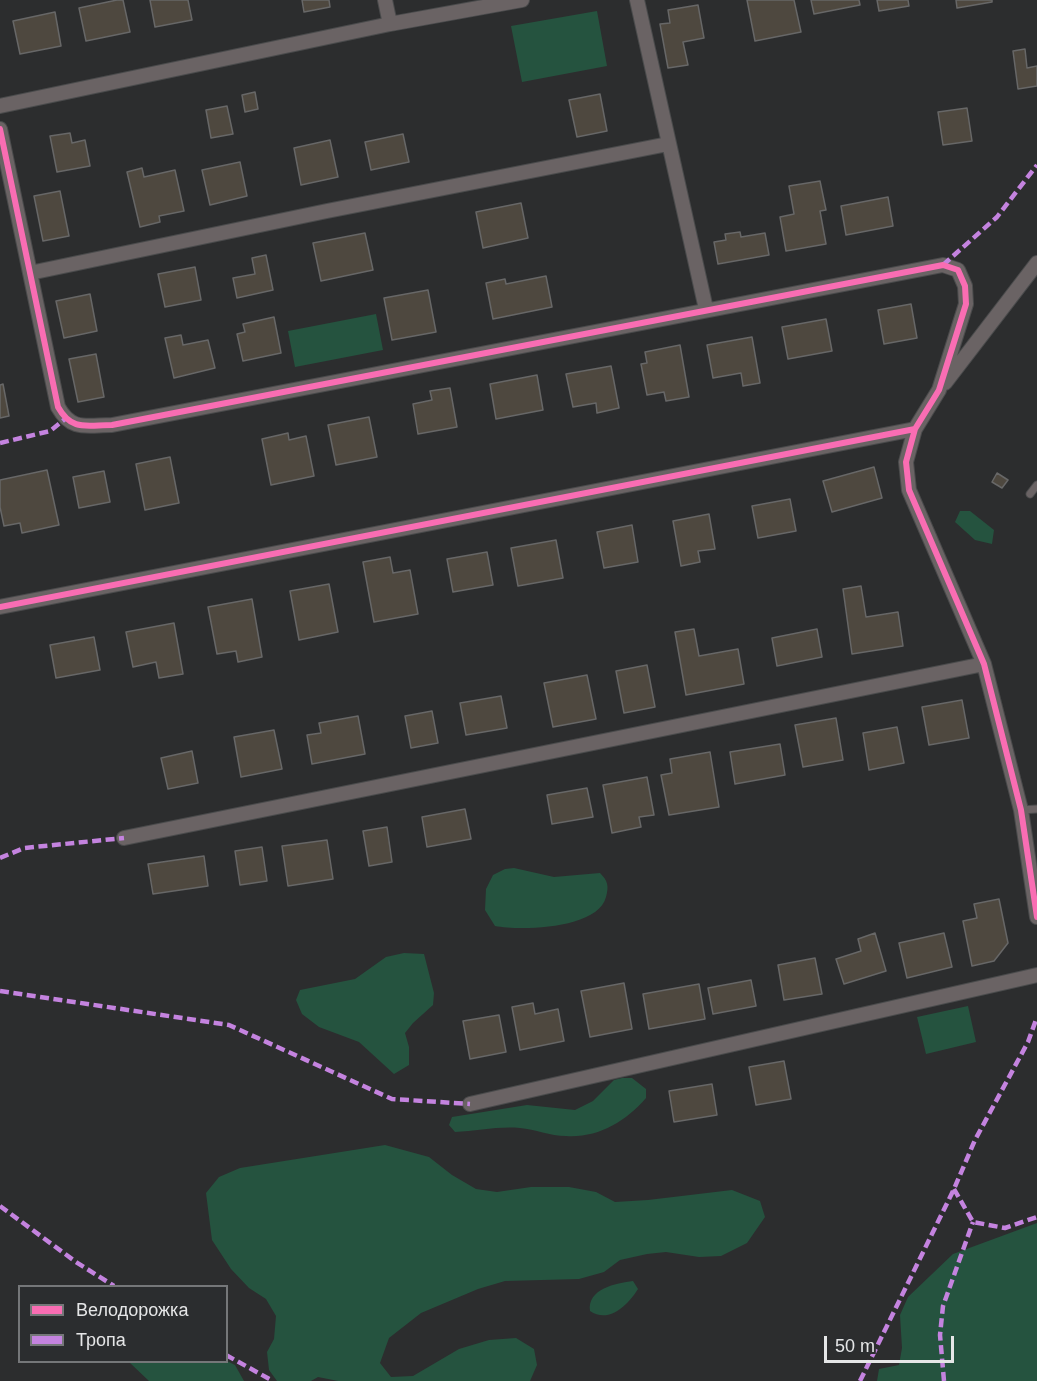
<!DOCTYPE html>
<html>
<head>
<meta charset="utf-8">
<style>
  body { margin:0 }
  #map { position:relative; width:1037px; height:1381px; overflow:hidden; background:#2c2d2e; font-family:Helvetica,sans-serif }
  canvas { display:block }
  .legend { position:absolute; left:18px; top:1285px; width:210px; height:78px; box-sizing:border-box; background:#2b2d2f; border:2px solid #757779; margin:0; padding:8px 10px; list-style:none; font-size:18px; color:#e5e6e7 }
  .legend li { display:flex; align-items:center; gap:12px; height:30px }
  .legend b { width:30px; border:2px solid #757779 }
  .scale { position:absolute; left:824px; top:1336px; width:130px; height:27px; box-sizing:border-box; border:3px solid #e5e6e7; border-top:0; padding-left:8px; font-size:18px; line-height:21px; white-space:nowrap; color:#e5e6e7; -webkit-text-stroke:4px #2b2d2f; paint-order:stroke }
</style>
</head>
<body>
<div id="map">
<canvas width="1037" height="1381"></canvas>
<ul class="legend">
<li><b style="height:8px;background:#f96db3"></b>Велодорожка</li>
<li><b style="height:8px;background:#c483df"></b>Тропа</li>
</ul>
<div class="scale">50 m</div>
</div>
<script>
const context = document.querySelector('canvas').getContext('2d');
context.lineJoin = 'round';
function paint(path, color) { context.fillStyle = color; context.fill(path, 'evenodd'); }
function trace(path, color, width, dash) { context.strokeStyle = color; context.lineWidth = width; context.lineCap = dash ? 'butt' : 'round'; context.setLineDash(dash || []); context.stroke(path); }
paint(new Path2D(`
  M597 11 607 66 522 82 511 26Z
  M376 314 383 350 295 367 288 331Z
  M960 511H970L994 530 992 544 975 540 955 522Z
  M514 868 554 877 600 873C608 881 609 886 606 897 598 929 521 931 495 926L485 910 486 889 493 875 505 869Z
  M404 953 424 954 434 993 433 1005 413 1023 405 1033 409 1047V1065L394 1074 359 1042 319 1027 302 1014 296 1000 300 990 355 979 386 957Z
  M968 1006 976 1042 926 1054 917 1017Z
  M622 1078H632L646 1089V1098C625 1122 598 1138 566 1136 550 1136 535 1129 520 1128 499 1126 476 1131 455 1132L449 1125 452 1117 527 1105 575 1110 593 1101 614 1080Z
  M385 1145 429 1157 452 1175 476 1189 497 1192 531 1187H569L596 1192 615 1202 648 1200 732 1190 760 1201 765 1217 747 1243 721 1256 699 1257 666 1252 647 1254 620 1260 604 1272 579 1279 505 1281 478 1289 421 1313 389 1338 380 1363 391 1377 413 1376 459 1349 489 1340 516 1338 534 1349 537 1365 530 1381H338L318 1377 311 1381H277L269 1370 267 1352 274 1339 276 1316 266 1299 249 1288 231 1269 212 1240 206 1193 219 1177 240 1168Z
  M1037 1223V1381H877L879 1369 899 1365 902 1348 900 1315 908 1297 953 1254Z
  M633 1281 638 1289C628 1305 609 1324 590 1311 587 1289 616 1283 633 1281Z
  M227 1361 235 1365 244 1381H149L129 1362Z`), '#25533f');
const building = new Path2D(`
  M117 0H123L130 32 86 41 79 8Z
  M150 0H188L192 20 155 27Z
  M302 0H329L330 7 304 12Z
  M747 0H794L801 32 755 41Z
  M811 0H859L860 5 814 14Z
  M877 0H908L909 6 879 11Z
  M956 0H992V2L957 8Z
  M698 5 704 38 683 42 688 65 668 68 660 24 670 23 668 10Z
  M55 12 61 46 20 54 13 21Z
  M1025 49 1027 68 1037 66V86L1018 89 1013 51Z
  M255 92 258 109 245 112 242 95Z
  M600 94 607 131 577 137 569 100Z
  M227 106 233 134 211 138 206 110Z
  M967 108 972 141 943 145 938 112Z
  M70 133 72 143 85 140 90 166 57 172 50 136Z
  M403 134 409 162 371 170 365 142Z
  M330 140 338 177 301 185 294 148Z
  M240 162 247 196 210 205 202 170Z
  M142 168 144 177 175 170 184 211 159 216 160 222 140 227 127 172Z
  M820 181 826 210 820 211 826 244 786 251 780 217 794 214 789 186Z
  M60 191 69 236 43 241 34 196Z
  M888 197 893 226 846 235 841 206Z
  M521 203 528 238 483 248 476 212Z
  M740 232 741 237 765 233 769 255 718 264 714 242 726 240 725 234Z
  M365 233 373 270 321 281 313 243Z
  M266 255 273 290 237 298 233 278 255 274 252 258Z
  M195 267 201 300 165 307 158 274Z
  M546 276 552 307 493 319 486 283 505 279 506 284Z
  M428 290 436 332 392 340 384 298Z
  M90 294 97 331 64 338 56 301Z
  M911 304 917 338 884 344 878 310Z
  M274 317 281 353 243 361 237 334 245 332 243 324Z
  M826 319 832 351 788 359 782 327Z
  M181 335 183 345 208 340 215 368 174 378 165 338Z
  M752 337 760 383 743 386 741 373 713 378 707 345Z
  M680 345 689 397 666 401 664 392 647 395 641 364 647 363 645 352Z
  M96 354 104 397 78 402 69 359Z
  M611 366 619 408 597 413 596 403 573 407 566 374Z
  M537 375 543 410 496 419 490 384Z
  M3 384 9 416 0 418V385Z
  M450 388 457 427 418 434 413 404 432 400 430 391Z
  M369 417 377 457 336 465 328 425Z
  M288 433 289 440 306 436 314 476 271 485 262 439Z
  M170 457 179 503 145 510 136 464Z
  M874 467 882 498 832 512 823 481Z
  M47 470 59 525 22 533 20 523 4 526 0 507V480Z
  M104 471 110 502 79 508 73 477Z
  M997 473 1008 480 1002 488 992 482Z
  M790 499 796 531 758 538 752 506Z
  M709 514 715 549 698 551 700 562 681 566 673 521Z
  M632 525 638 562 604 568 597 532Z
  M556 540 563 578 518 586 511 548Z
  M487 552 493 585 453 592 447 559Z
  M390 557 393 573 410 570 418 614 374 622 363 562Z
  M329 584 338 632 299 640 290 591Z
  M861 586 866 617 898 612 903 646 852 654 843 589Z
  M252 599 262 657 238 662 236 651 217 654 208 607Z
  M174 623 183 674 159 678 156 662 133 667 126 632Z
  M694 629 699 656 738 649 744 684 686 695 675 632Z
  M817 629 822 657 777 666 772 638Z
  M94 637 100 670 56 678 50 645Z
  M647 665 655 707 624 713 616 671Z
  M587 675 596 719 553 727 544 683Z
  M501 696 507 728 466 735 460 703Z
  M962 700 969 738 929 745 922 707Z
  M432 711 438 743 411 748 405 716Z
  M358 716 365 754 312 764 307 735 321 733 319 723Z
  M836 718 843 760 803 767 795 725Z
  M897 727 904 763 869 770 863 733Z
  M274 730 282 769 241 777 234 737Z
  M780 744 785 775 735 784 730 752Z
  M192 751 198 783 168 789 161 758Z
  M710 752 719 807 669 815 661 775 672 773 670 759Z
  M647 777 654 815 639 817 641 827 612 833 603 785Z
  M587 788 593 817 552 824 547 795Z
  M465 809 471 839 427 847 422 817Z
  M387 827 392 862 369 866 363 831Z
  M327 840 333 879 288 886 282 846Z
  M262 847 267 881 240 885 235 851Z
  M204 856 208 886 153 894 148 864Z
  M999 899 1008 943 994 961 972 966 963 921 977 918 974 904Z
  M875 933 886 971 844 984 836 959 861 951 858 939Z
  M944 933 952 967 907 978 899 943Z
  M815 958 822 994 784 1000 778 965Z
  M751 980 756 1006 713 1014 708 988Z
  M624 983 632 1029 590 1037 581 991Z
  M699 984 705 1019 649 1029 643 994Z
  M533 1003 535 1014 558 1009 564 1041 520 1050 512 1007Z
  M499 1015 506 1052 470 1059 463 1021Z
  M784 1061 791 1099 756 1105 749 1067Z
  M712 1084 717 1115 674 1122 669 1091Z`);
paint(building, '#4e483f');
trace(building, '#676767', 1.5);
const lane = new Path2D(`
  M1030 494 1037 485
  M1021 810 1037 809`);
const street = new Path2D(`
  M385 0 390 24
  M637 0 706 309
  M0 106 390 24 522 0
  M0 129 58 407C72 432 87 425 112 425L943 265 958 270 965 286 966 304 939 390 915 429 906 462 909 490 984 664 1021 810 1037 917
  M30 273 327 211 668 144
  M945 383 1037 263
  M0 607 915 429
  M124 838 984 664
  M470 1104 1037 975`);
trace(lane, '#4a4b4c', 9);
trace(street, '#4a4b4c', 16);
trace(lane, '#6a6364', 7);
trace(street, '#6a6364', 14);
trace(new Path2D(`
  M943 265 997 217 1037 165
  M0 443 50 431 65 419
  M0 858 24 848 124 838
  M0 991 229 1025 392 1099 470 1104
  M954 1189 973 1222 1005 1228 1037 1217
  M0 1206 76 1262 114 1286
  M226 1355 273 1381
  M860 1381 954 1189 975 1140 1028 1042 1037 1017
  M944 1381 940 1335 943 1306 973 1222`), '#c483df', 4.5, [9, 4.5]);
trace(new Path2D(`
  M0 129 58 407C72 432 87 425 112 425L943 265 958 270 965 286 966 304 939 390 915 429 906 462 909 490 984 664 1021 810 1037 917
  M0 607 915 429`), '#f96db3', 6);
</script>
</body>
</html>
